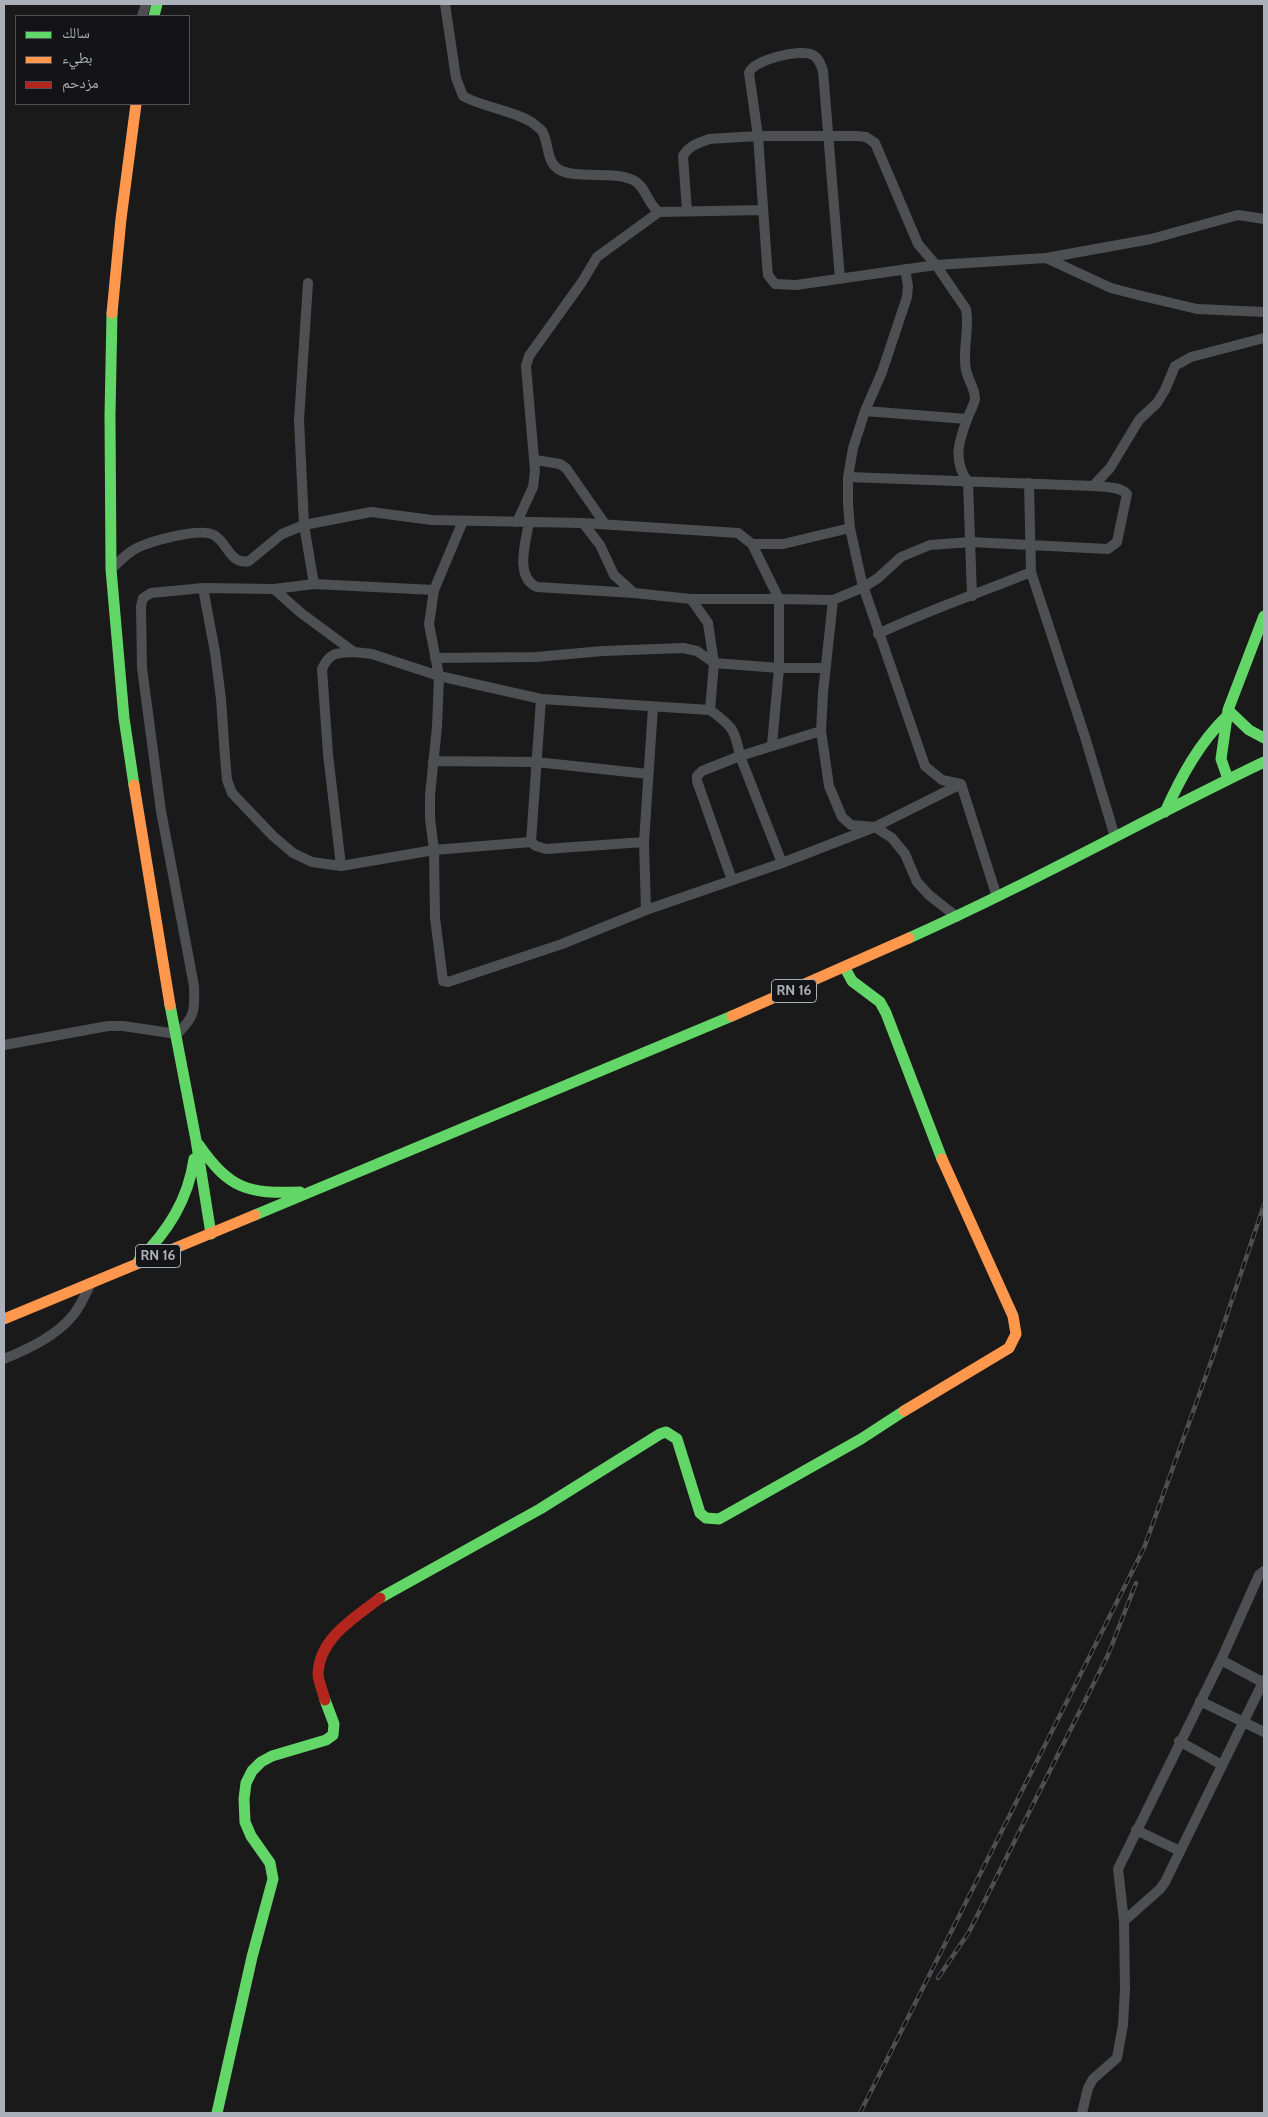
<!DOCTYPE html>
<html>
<head>
<meta charset="utf-8">
<style>
  body { margin:0 }
  #map { position:relative; width:1268px; height:2117px; overflow:hidden; background:#1a1a1a; font-family:Cabin,"Noto Naskh Arabic",sans-serif }
  canvas { display:block }
  .frame { position:absolute; inset:0; border:5px solid #acb0ba; pointer-events:none }
  .legend { position:absolute; left:15px; top:15px; width:175px; height:90px; box-sizing:border-box; background:#141416; border:1px solid #515258; margin:0; padding:6px 9px; list-style:none; font-size:15px; color:#acb0ba }
  .legend li { display:flex; align-items:center; gap:10px; height:25px }
  .legend b { width:25px; border:1px solid #515258 }
</style>
</head>
<body>
<div id="map">
<canvas width="1268" height="2117"></canvas>
<div class="frame"></div>
<ul class="legend">
<li><b style="height:6px;background:#63d668"></b>سالك</li>
<li><b style="height:6px;background:#ff974d"></b>بطيء</li>
<li><b style="height:6px;background:#b3261e"></b>مزدحم</li>
</ul>
</div>
<script>
const context = document.querySelector('canvas').getContext('2d');
context.lineJoin = 'round';
function trace(path, color, width, dash) { context.strokeStyle = color; context.lineWidth = width; context.lineCap = dash ? 'butt' : 'round'; context.setLineDash(dash || []); context.stroke(path); }
function label(font, color, halo, rows, align = 'center') {
  context.font = font + ' Cabin,sans-serif'; context.lineWidth = 5; context.setLineDash([]); context.textBaseline = 'middle'; context.strokeStyle = halo; context.fillStyle = color; for (const [text, x, y, turn = 0] of rows) {
    context.save(); context.translate(x, y); context.rotate((+turn || 0) * Math.PI / 180); context.textAlign = isNaN(turn) ? turn : align; if (halo) context.strokeText(text, 0, 0); context.fillText(text, 0, 0); context.restore();
  }
}
trace(new Path2D(`
  M445 4 456 78 463 96C482 107 519 112 534 124 536 126 541 129 542 131 549 142 546 161 558 169 575 180 613 170 633 180 646 186 647 204 659 212
  M142 16 146 4
  M687 211 683 156C688 146 699 143 709 139L758 136H856L866 137 875 143 918 244 936 265 966 309C970 329 962 349 966 370 968 380 975 388 975 399 974 405 970 411 968 417 959 440 952 460 968 482L972 596
  M1046 258 1151 239 1238 215 1264 219
  M905 269 908 286 907 297 882 372 865 411 853 448 848 477V504L850 528 862 583 925 766 942 780 961 784 997 897
  M840 279 823 71C821 65 819 58 813 55 801 48 753 60 749 73L758 136 767 264 768 275 775 284 796 285 936 265 1046 258 1111 288 1138 295 1197 309 1264 312
  M308 283 299 420 304 525 314 584
  M865 411 967 419
  M535 460 560 464 566 468 605 524
  M848 477 1093 486C1103 487 1120 486 1127 494L1117 542 1108 549 971 542 930 545 901 557 878 578 864 587 833 600 823 693 821 731 829 786 842 817 851 825 875 827 892 838 905 854 917 882 929 895 957 917
  M1029 483 1031 572
  M1093 486 1110 468 1139 420 1157 403 1165 390 1175 366 1191 357 1264 338
  M463 521 434 590 429 624 439 676 437 727 430 795V818L434 850 435 918 443 981 448 982 562 944 646 910 782 863 875 827 961 784
  M517 522 533 487 535 471 526 366 529 356 582 282 597 257 659 212 763 210
  M529 522C526 542 514 577 537 587L634 593
  M583 523 600 545 614 575 634 593 691 599 708 623 714 663 779 668H825
  M752 544H783L850 528
  M111 569C118 563 124 556 132 551 145 542 200 527 214 535 228 543 230 565 249 561L282 534 304 525 371 512 432 520 583 523 738 533 752 544 779 599 833 600
  M203 588 215 652 221 699 225 757 227 780 232 793 273 836 293 853 312 862 341 866 434 850 531 842 536 846 546 849 644 842
  M274 589 301 613 354 652 372 654 439 676 541 699 710 710
  M691 599H779V668L772 745
  M878 634C928 610 980 593 1031 572L1085 737 1115 837
  M435 658 536 657 603 651 683 648 697 651 714 663 710 710C732 726 735 729 740 756L821 731
  M433 761 536 762 648 774
  M531 842 541 699
  M341 866 328 754 322 669C330 652 336 653 354 652
  M732 880 697 781V776L702 771 740 756 782 863
  M646 910 644 842 653 707
  M4 1045 108 1026H123L177 1034C195 1017 195 1010 194 986L161 811 142 668 141 606 143 598 151 593 203 588 274 589 314 584 434 590
  M4 1359C28 1349 57 1336 74 1314 81 1305 86 1293 91 1283
  M1221 1660 1264 1683
  M1200 1701 1264 1732
  M1179 1741 1222 1765
  M1136 1830 1180 1851
  M1124 1921 1160 1889 1165 1882 1264 1680
  M1082 2113 1088 2088 1093 2079 1117 2058 1123 2025 1125 1989 1124 1921 1118 1869 1221 1660 1259 1575 1264 1571`), '#4e4f53', 10);
trace(new Path2D(`
  M154 16 157 4
  M112 313 110 415 111 569 124 718 134 785
  M1228 710 1249 730 1264 738
  M1228 779 1221 759 1228 710 1264 616
  M1165 812C1181 777 1199 743 1227 716
  M909 938C1030 884 1145 819 1264 762
  M845 968 852 981 880 1002 886 1013 942 1159
  M170 1005 196 1140 211 1234
  M199 1145C229 1189 248 1194 300 1192
  M255 1215 732 1016
  M139 1260C168 1231 188 1200 194 1159
  M380 1598 540 1509 660 1434 666 1432 677 1439 700 1513 706 1518 719 1519 861 1439 904 1411
  M217 2113 252 1957 273 1879 270 1863 251 1836 245 1822 244 1799 246 1783 252 1771 261 1762 272 1756 326 1740 333 1735 334 1724 325 1700`), '#63d668', 11);
trace(new Path2D(`
  M112 313 121 219 136 104
  M134 785 170 1005
  M732 1016 909 938
  M4 1319 255 1215
  M904 1411 1009 1348 1016 1334 1013 1316 942 1159`), '#ff974d', 11);
trace(new Path2D(`
  M325 1700C323 1692 318 1681 318 1673 320 1637 355 1618 380 1598`), '#b3261e', 11);
const rail = new Path2D(`
  M938 1978 969 1932 1108 1655 1136 1583
  M860 2113 1144 1548 1212 1359 1264 1205`);
trace(rail, '#4e4f51', 4.5);
trace(rail, '#141416', 2.5, [8]);
for (const [x, y, w] of [
  [794,991,45],
  [158,1256,45]
]) { const box = new Path2D(); box.roundRect(x - w / 2, y - 11.5, w, 23, 4); context.fillStyle = '#141416'; context.fill(box); trace(box, '#acb0ba', 1); }
label('bold 14px', '#acb0ba', null, [
  ["RN 16",794,991],
  ["RN 16",158,1256]
]);
</script>
</body>
</html>
